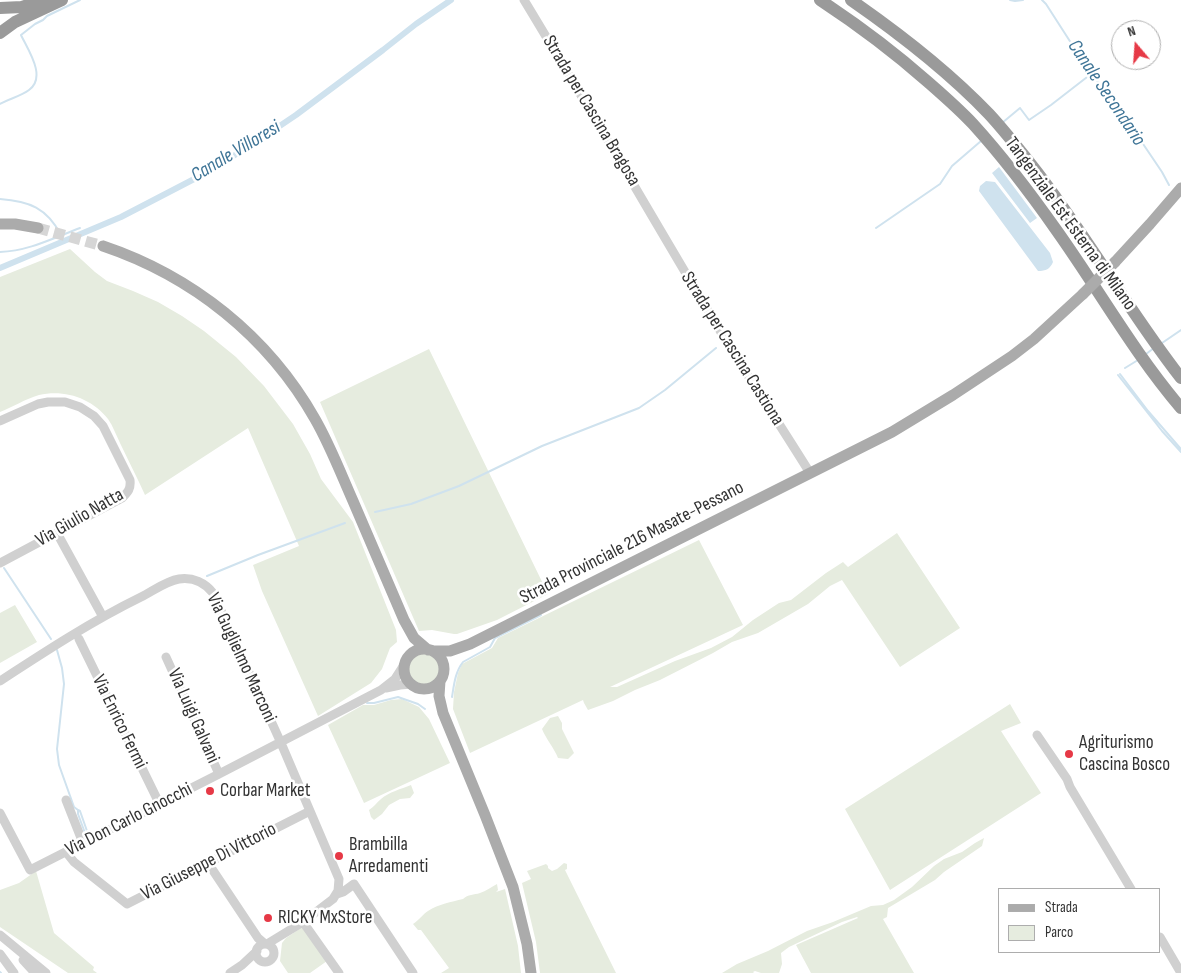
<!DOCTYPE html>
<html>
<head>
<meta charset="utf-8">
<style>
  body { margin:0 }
  #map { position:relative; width:1181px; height:973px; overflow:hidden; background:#fff; font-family:"Sofia Sans Condensed",sans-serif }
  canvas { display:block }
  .legend { position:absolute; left:998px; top:888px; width:162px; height:65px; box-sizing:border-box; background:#fff; border:1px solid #adadad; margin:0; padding:6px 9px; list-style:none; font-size:15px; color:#333 }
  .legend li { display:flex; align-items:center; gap:10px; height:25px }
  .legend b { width:25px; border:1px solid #adadad }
  .north { position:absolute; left:1111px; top:20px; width:50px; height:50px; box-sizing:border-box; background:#fff; border:1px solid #adadad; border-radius:50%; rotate:342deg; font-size:14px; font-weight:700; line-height:20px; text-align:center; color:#333 }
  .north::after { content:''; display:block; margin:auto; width:18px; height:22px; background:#e63946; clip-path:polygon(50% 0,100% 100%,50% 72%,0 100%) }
</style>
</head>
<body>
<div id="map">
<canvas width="1181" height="973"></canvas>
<ul class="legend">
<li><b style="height:6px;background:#ababab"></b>Strada</li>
<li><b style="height:14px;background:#e6ecdf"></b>Parco</li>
</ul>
<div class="north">N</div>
</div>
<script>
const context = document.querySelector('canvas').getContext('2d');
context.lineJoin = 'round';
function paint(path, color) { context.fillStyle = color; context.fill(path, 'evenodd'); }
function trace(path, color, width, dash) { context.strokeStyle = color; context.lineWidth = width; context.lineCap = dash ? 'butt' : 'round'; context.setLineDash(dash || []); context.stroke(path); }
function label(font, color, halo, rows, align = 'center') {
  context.font = font + ' "Sofia Sans Condensed",sans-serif'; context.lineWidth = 5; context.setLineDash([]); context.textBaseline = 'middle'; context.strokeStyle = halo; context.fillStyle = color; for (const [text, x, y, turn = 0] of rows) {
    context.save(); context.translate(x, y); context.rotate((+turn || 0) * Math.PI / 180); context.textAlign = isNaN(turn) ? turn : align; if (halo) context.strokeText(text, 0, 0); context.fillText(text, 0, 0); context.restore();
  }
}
paint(new Path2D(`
  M70 249 95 272 107 281 133 291 158 302 182 316 204 331 236 357 264 386 293 424 310 454 321 479 353 522 396 630 397 642 390 648 382 669 371 683 318 716 262 591 253 565 299 546 248 428 145 495C137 477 128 460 120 443 116 435 113 426 108 419 92 398 64 389 39 395 25 399 13 407 0 412V277Z
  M429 349 548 594 497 620 457 634H454L432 630 419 631 320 402Z
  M897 533 960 628 900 667 842 580 830 586 808 604 758 633 732 642 713 653 660 680 635 690 613 701 588 710 584 703 583 700 470 753 453 709 454 692 458 673 462 664 492 648 498 638 699 540 743 625 610 687H617L675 661 711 648 732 637 753 620 779 603 791 600 826 573 843 562 848 567Z
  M15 605 37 642 0 663V613Z
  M407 669a17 17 0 1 1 34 0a17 17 0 1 1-34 0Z
  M402 699 419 707 429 719 450 763 364 803 328 725 363 705H374L391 700Z
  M1010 704 1021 723 1001 731 1041 793 890 890 845 809Z
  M558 716 562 723V729L574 753 568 759 558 758C554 748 546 739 542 729L550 718Z
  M411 785 414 793 410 798 400 799 389 805 382 814 374 820 371 817 369 810C374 807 376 803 381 799 389 792 401 789 411 785Z
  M984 838 982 846 944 872 935 880 888 908 887 917 883 919 914 973H811L796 945 858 918 857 917 842 922 789 947 781 953 782 964 779 973H761L755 971 753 972 754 973H722L737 964 768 951 807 931 833 922 871 906 883 905 894 900 912 887 934 866 944 859 962 852 975 843Z
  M564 863 567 864V869L565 870 616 973H540L536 942 522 883 531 879 527 871 546 864 548 866V868L552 871 557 869Z
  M36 871 54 933 94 967 93 970 97 973H68L0 927V890L19 883Z
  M497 884 498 890 496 892 505 889 518 946 521 973H441L449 968 421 930H418L413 924C419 920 423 914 428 911 439 904 451 902 463 899 468 894 474 895 480 893 486 891 491 887 497 884Z
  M301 928 305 929 327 961 310 973H288L280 961 282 943 286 938Z`), '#e6ecdf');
paint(new Path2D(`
  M999 167 1037 218 1030 223 992 173Z
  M986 181 995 182 1050 253 1053 262C1050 269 1046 271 1038 271L979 191 980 186Z`), '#cfe2ee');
trace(new Path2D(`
  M1010 0 1015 1 1023 0
  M1042 0 1046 4 1091 74 1110 95 1162 172 1169 185
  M0 104C9 99 21 96 29 90 47 77 28 50 21 35L35 24 43 20 47 16 80 0
  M1002 123 1020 108 1029 120 1051 105 1091 74
  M0 199C29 201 47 208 61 235
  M876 228 940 184 952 166 981 141
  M0 252C29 251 53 238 80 228
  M1162 343 1181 330
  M1146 354 1154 348
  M1125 368 1138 360
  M1120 374 1148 411 1181 449
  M1118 375 1162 431 1181 452
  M375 512 411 504 459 486 542 446 639 408 665 390 716 348
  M4 568 51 639
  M207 576 258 555 345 523
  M57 650 62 668 64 684 57 749 59 765 74 807 78 810V814L85 833
  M452 697C454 685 455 672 463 662L490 647 495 638 541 615
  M367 703H374L398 697 418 704 425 709
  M78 810 80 811 87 831
  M0 972 1 973`), '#cfe2ee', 2);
trace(new Path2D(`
  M0 268 121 217 198 177 250 146 296 115 383 50 416 24 451 0`), '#cfe2ee', 6);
trace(new Path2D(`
  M38 228 103 246`), '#d6d6d6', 11, [11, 5.5]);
trace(new Path2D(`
  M524 0C592 112 657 226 725 339 753 384 782 428 810 473
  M0 421 38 404 48 402H65L80 407 94 416 103 426 130 480C131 489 128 492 122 498L0 563
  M57 533 103 617
  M79 639 160 805
  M166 657 219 774
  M0 681C46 651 92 621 141 597 153 591 166 581 179 579 193 577 205 583 213 593L281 743 339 879 338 891 333 899 303 922 267 944
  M386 688 400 685 412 684
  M1037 735 1067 779 1070 787 1131 889
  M66 800 83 843
  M0 813 30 870 219 774 381 690 395 679 404 665
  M66 852 74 862 127 904 310 811
  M208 863 258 938 265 944
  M337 894 343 892 354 884 413 973
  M303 922 339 973
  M0 935 46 973
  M1160 937 1181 973
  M256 953a9 9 0 1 1 18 0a9 9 0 1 1-18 0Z
  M0 954 14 973
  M23 960 35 973
  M230 973 242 965 257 951`), '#d0d0d0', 9);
trace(new Path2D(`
  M0 224H15L38 228
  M103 246C192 276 268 336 315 419 330 445 341 474 353 501 370 541 387 580 404 620L414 638 428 650
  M1115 262 1150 224 1181 188
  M404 669a20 20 0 1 1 40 0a20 20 0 1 1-40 0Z
  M433 651H450L470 644 892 432 953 395 1012 356 1034 339 1083 294
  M440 681 439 696 443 713 485 815 513 887 527 944 531 973`), '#ababab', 11);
trace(new Path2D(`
  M820 0C858 25 894 52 928 82 944 96 959 109 973 124 1003 157 1031 194 1057 231 1099 290 1134 353 1181 408
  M851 0C900 34 948 71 989 114 1003 129 1017 147 1030 163 1085 232 1127 309 1181 378
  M0 8 22 7 42 0
  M0 33 15 22 62 0`), '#9a9a9a', 12);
trace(new Path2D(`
  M1083 294 1115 262`), '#ababab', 11);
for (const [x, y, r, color] of [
  [1069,754,5,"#e63946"],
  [210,791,5,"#e63946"],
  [339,856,5,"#e63946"],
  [268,918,5,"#e63946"]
]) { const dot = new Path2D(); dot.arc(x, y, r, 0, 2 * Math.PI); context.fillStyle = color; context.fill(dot); trace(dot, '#fff', 2); }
label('19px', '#333', '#fff', [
  ["Strada per Cascina Bragosa",591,111,59],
  ["Tangenziale Est Esterna di Milano",1070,224,54],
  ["Strada per Cascina Castiona",732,349,58],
  ["Via Giulio Natta",80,518,-30],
  ["Strada Provinciale 216 Masate-Pessano",632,543,-27],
  ["Via Guglielmo Marconi",241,658,65],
  ["Via Luigi Galvani",193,716,66],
  ["Via Enrico Fermi",119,722,64],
  ["Via Don Carlo Gnocchi",129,820,-27],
  ["Via Giuseppe Di Vittorio",209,862,-27]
]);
label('19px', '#333', '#fff', [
  ["Agriturismo",1079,743],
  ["Cascina Bosco",1079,765],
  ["Corbar Market",220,791],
  ["Brambilla",349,845],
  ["Arredamenti",349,867],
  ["RICKY MxStore",278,918]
], 'left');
label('italic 20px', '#3f7597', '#fff', [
  ["Canale Secondario",1106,93,56],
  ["Canale Villoresi",236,152,-31]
]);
</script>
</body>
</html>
